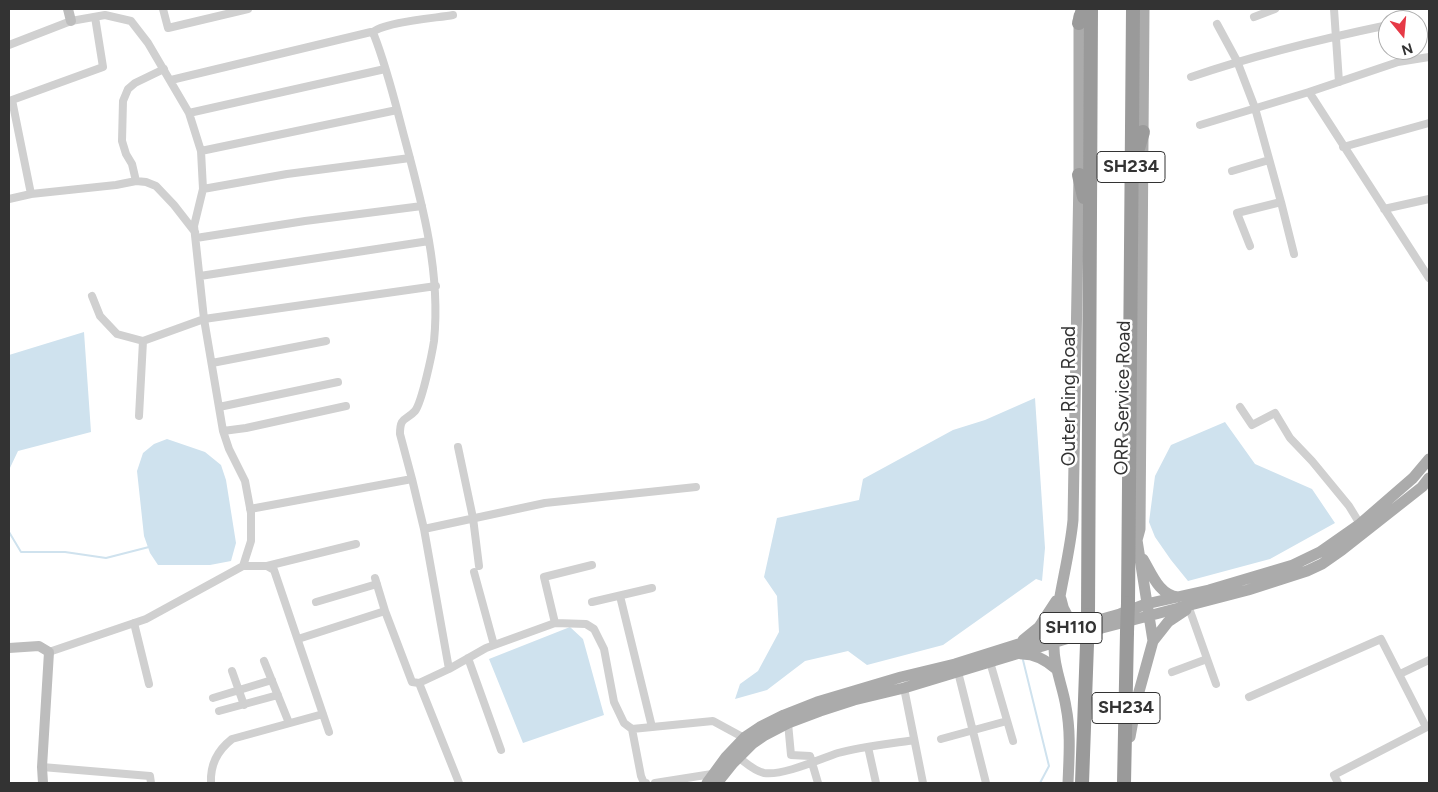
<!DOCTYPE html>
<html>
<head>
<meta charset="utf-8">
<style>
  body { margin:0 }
  #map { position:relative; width:1438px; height:792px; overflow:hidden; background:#fff; font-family:Figtree,sans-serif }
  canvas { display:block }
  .frame { position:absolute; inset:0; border:10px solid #333; pointer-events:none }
  .north { position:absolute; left:1378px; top:10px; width:50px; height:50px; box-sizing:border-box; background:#fff; border:1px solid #adadad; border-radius:50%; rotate:163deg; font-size:14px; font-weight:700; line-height:20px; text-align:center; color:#333 }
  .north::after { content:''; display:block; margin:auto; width:18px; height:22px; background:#e63946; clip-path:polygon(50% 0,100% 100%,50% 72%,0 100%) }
</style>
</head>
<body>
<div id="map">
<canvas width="1438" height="792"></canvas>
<div class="frame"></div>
<div class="north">N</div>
</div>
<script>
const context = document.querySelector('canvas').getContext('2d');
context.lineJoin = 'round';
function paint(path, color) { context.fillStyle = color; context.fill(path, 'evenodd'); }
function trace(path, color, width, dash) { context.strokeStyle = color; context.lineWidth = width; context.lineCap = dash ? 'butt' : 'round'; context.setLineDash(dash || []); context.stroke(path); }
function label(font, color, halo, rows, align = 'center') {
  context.font = font + ' Figtree,sans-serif'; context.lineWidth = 5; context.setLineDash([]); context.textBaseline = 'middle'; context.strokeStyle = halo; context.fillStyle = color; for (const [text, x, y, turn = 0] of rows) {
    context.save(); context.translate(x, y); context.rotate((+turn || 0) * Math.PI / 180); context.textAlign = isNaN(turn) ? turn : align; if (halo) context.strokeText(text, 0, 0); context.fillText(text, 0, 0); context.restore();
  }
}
paint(new Path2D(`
  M84 332 91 432 18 451 9 470V355Z
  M1035 398 1045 548 1042 581 1036 579 943 645 867 665 848 651 805 661 767 690 735 699 740 684 758 671 779 632 777 596 764 577 777 518 859 500 863 479 953 430 985 420Z
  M1225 422 1255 464 1312 489 1335 523 1270 559 1188 581 1171 560 1155 537 1149 522 1155 476 1171 445Z
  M167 439 205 452 221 465 226 480 236 543 231 561 210 565H158L150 553 144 536 137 471 143 453 154 444Z
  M570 627 583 639 604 715 523 743 489 659Z`), '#cfe2ee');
trace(new Path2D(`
  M9 532 21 552H65L106 558 149 547
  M1023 660 1049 766 1040 783`), '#cfe2ee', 2);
trace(new Path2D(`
  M163 9 168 28 248 9
  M1334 9 1339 82
  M1254 17 1275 9
  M1217 24 1237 61 1255 108 1281 202 1237 213 1250 246
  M372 33C382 22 437 18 453 15
  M9 45 71 21 105 15 131 21 148 43 189 113 201 151 203 189 194 226 204 319 223 431 229 449 245 481 251 513V541L243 566 146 619 49 652
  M1191 77C1255 55 1321 39 1388 25
  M171 80 371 32 374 35C387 68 395 102 404 136 422 203 441 271 434 341 432 354 422 402 415 411 406 421 400 416 400 434L412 479
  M1309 92 1429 278
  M189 113 385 69
  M1200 125 1309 92 1398 62 1429 57
  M1343 147 1429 123
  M201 151 397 110
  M1232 171 1269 160
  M136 181 132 164 126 154 122 141 123 101 128 89 135 83 164 69
  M203 189 287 174 410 158
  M31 194 12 100 103 67 95 17
  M9 199 31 194 116 185 136 181 146 182 156 186 174 205 195 232
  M1281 202 1294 254
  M1384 209 1429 199
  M196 238 305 221 422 206
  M200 276 429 241
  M92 296 100 316 117 334 143 341 204 319 436 286
  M212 363 326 341
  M219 407 338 382
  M1240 407 1252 425 1275 413 1290 438 1312 461 1349 506 1360 524
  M139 416 143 341
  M223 431 246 428 346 406
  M458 447 473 518 479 566
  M250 509 412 479 424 529 449 669 486 648 555 623 586 624 594 629 604 649 614 702 624 723 632 729 713 721 748 740
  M424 529 545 503 696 487
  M243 566H267L274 570 329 732
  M267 566 356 544
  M474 572 494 645
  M375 578 385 611 412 682 419 683
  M620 596 652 727
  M316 602 377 584
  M592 602 652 588
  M1189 608 1216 684
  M134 623 149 684
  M555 623 544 577 592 565
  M298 639 385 611
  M468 658 501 750
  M264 661 289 723
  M990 662 1013 741
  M957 668 986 783
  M449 669 419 683 459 783
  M232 671 244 705
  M1172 672 1207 659
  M1400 674 1429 660
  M904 688 923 783
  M1249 697 1381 639 1426 727
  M213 698 272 680
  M219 711 278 695
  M788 723 791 755 810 756 818 783
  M632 729 641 776 644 783H646
  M941 739 1007 721
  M868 747 876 783
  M738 757C746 763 754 771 764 773 783 776 820 759 838 753 863 746 889 744 914 740
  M42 767 150 776 151 783
  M211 783C210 765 218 750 232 739L323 714
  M655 783 712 774
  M1338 783 1334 775 1429 726`), '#d0d0d0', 8);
trace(new Path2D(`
  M68 9 71 21
  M9 648 39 646 49 652 42 767 43 783`), '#bdbdbd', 10);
trace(new Path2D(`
  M1143 559C1152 574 1159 595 1178 597
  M1061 599C1063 611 1068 620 1079 626
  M1023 640 1039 627 1056 601
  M1153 641 1168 622 1186 610
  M1022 654C1036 654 1046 660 1056 669
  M1130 737 1137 699 1153 641 1137 540 1140 529 1144 9
  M707 783 726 757 745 737 760 727 784 715 817 702 901 677 955 664 1063 630 1120 614 1146 604 1209 590 1293 565 1320 552 1360 524 1413 478 1429 459
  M717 783 733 763 752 744 765 735 788 723 820 711 854 700 904 688 1102 628 1248 590 1307 571 1322 564 1342 550 1422 487 1429 478
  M1068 783C1069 758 1071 732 1066 707 1063 687 1054 668 1054 648 1055 604 1069 563 1073 520L1079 175V16`), '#ababab', 11);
trace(new Path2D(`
  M1079 23 1083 9
  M1136 155 1143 132
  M1079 175 1084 197
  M1128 603 1133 9
  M1088 615 1091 9
  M1082 783 1087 644
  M1124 783 1127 632`), '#9a9a9a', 14);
trace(new Path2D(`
  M1127 632 1128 603
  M1087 644 1088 615`), '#9a9a9a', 14);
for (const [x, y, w] of [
  [1131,167,68],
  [1071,628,62],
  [1126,708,68]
]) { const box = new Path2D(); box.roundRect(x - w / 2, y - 15.5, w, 31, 4); context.fillStyle = '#fff'; context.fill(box); trace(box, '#333', 1); }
label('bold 18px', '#333', null, [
  ["SH234",1131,167],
  ["SH110",1071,628],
  ["SH234",1126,708]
]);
label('19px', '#333', '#fff', [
  ["Outer Ring Road",1069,396,-90],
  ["ORR Service Road",1123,398,-89]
]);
</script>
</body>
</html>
